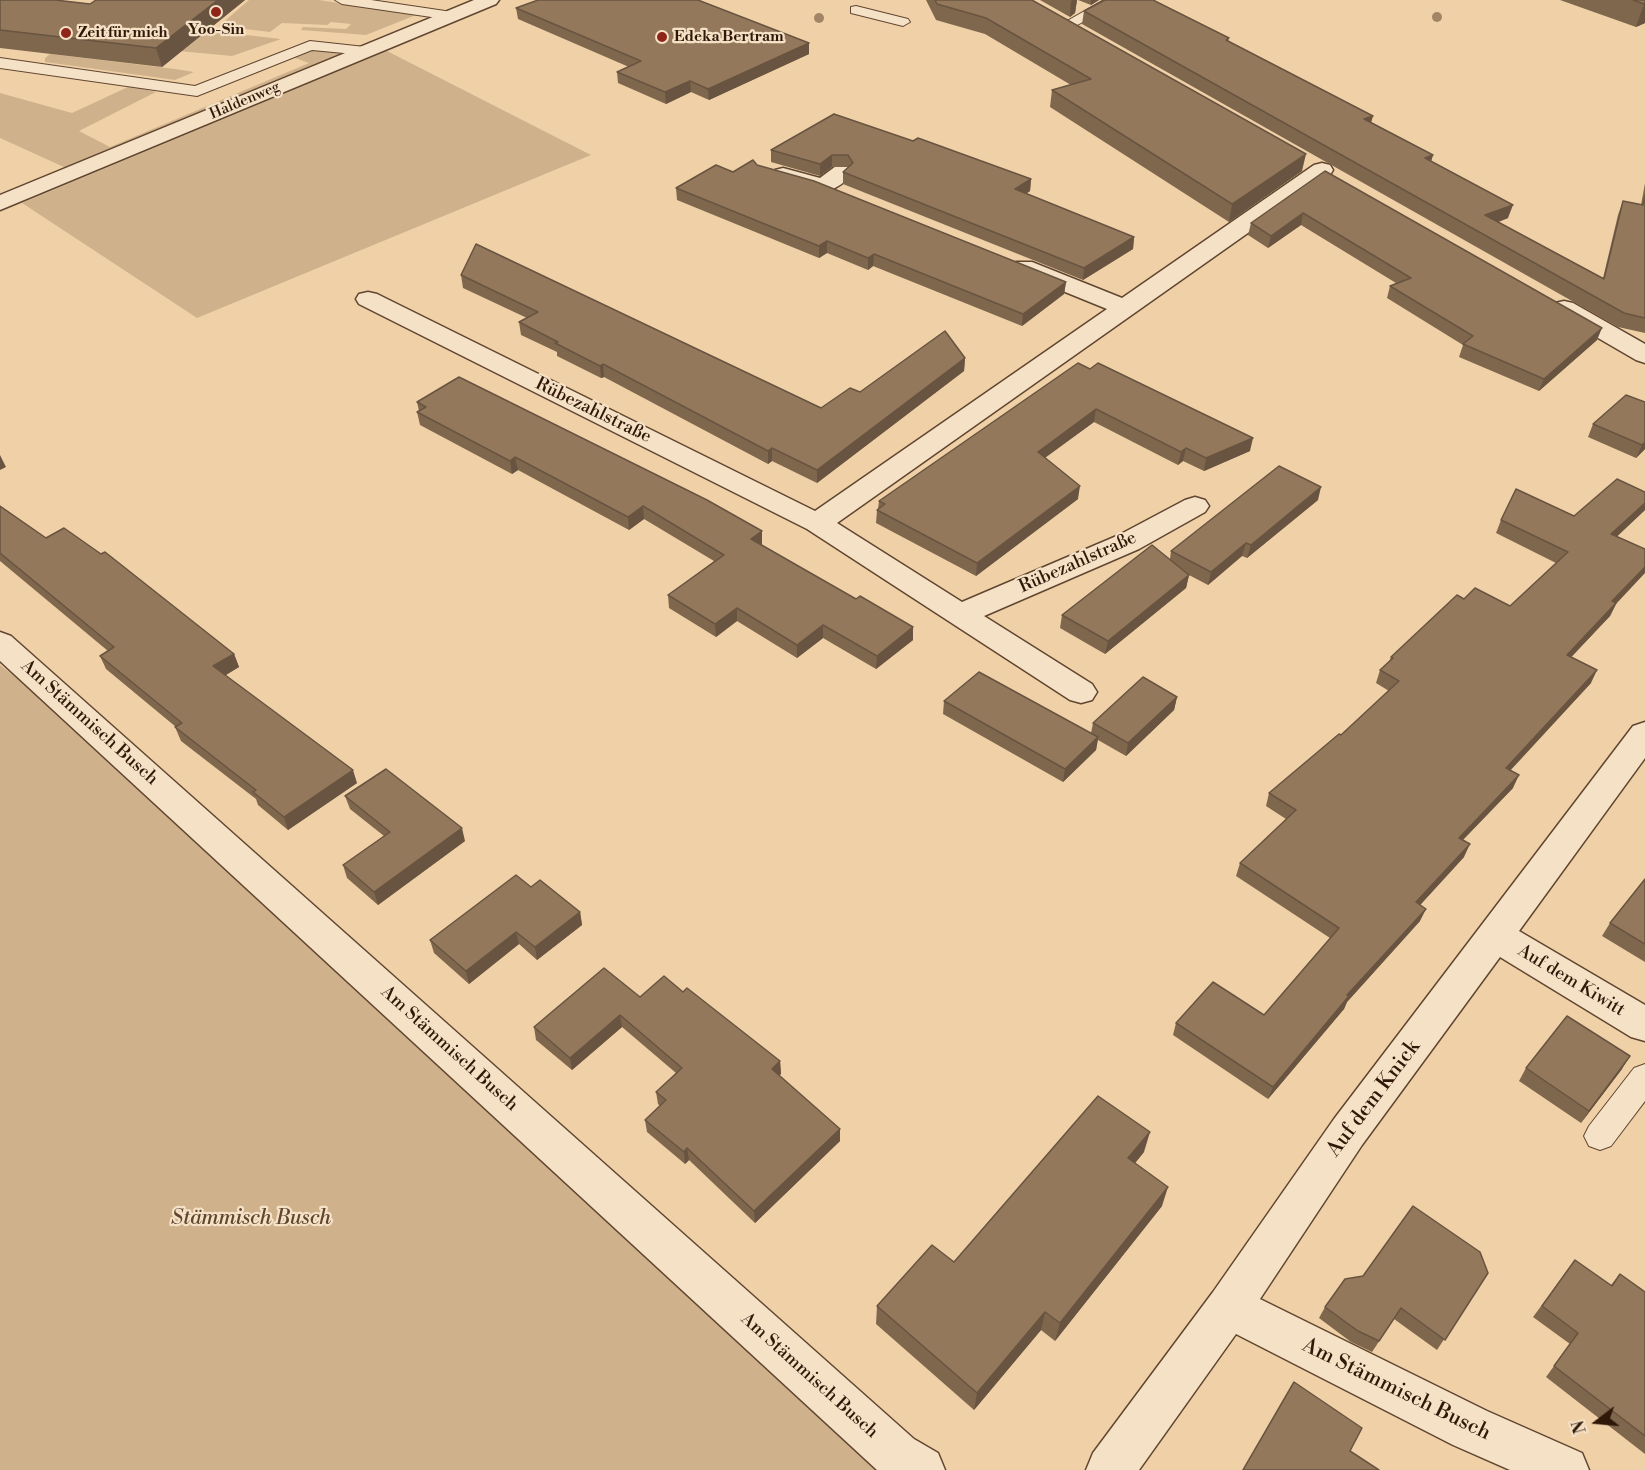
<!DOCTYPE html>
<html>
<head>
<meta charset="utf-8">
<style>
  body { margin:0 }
  #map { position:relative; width:1645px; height:1470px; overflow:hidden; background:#f0d1a7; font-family:"Libre Bodoni",serif }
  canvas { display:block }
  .north { position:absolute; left:1567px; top:1392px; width:60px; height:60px; -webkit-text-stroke:4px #f5e1c6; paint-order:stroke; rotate:254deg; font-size:16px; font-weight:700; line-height:24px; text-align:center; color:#301809 }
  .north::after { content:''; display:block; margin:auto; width:21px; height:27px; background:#301809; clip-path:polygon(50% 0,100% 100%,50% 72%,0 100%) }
</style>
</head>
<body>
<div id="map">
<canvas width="1645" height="1470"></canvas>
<div class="north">N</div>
</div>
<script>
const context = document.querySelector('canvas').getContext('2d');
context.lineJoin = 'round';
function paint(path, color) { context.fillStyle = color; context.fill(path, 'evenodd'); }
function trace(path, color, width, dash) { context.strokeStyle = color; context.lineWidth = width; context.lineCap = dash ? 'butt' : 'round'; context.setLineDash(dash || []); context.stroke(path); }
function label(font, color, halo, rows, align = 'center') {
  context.font = font + ' "Libre Bodoni",serif'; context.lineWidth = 4.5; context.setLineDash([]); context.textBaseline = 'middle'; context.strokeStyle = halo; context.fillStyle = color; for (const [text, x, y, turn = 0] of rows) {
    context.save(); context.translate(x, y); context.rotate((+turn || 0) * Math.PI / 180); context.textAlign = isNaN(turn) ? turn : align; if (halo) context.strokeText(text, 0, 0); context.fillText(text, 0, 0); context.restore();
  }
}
paint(new Path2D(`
  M249 0H319L416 15 366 35 301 30 303 27 346 29 351 24 331 22 327 25 282 23 270 32 219 26Z
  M195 29 281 39 232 56 168 50Z
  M308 50 344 52 66 168 0 138V93L72 113 130 86 156 92 79 131 110 147 309 63 295 58V55Z
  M387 51 591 155 197 318 22 203Z
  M50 54 175 69 194 72 175 80 45 62V58Z
  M0 665 88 732 896 1470H0Z`), '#cfb28c');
const lane = new Path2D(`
  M335 0H371L452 12 459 16 452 20 342 4Z
  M1104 0H1122L1072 28 1067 29 1060 25Z
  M856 6 908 19 910 22 903 26 851 13V7Z
  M310 41 365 47 372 51 365 55 312 50 197 96 0 68V58L195 86Z
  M1645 1064V1101L1611 1146 1600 1150 1589 1146 1584 1136 1589 1126 1634 1068Z`);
const street = new Path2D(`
  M474 0H499L496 4 0 210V195Z
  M1322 163 1330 165 1333 170 1330 175 837 523 962 602 1119 535 1185 500 1195 497 1205 500 1209 506 1205 512 1139 549 984 616 1092 684 1097 692 1092 700 1081 703 1070 700 807 529 359 304 356 299 359 294 368 292 377 294 815 511 1107 309 1016 272 1012 267 1016 262H1032L1122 298 1314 165Z
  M844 164 852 166 855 171C848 181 834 190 823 193L775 180 772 175 775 170 783 168 820 178 836 166Z
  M1564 301 1573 303 1645 344V363L1636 360 1555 313 1552 308 1555 303Z
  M0 632 11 636 914 1439 938 1453 945 1470H877L0 661Z
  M1645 722V758L1519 931 1645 1005V1041L1631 1037 1500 957 1362 1145 1260 1299 1487 1411 1582 1453 1589 1470H1510L1453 1445 1236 1334 1139 1470H1086L1093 1453 1213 1292 1334 1119 1633 726Z`);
trace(lane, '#604630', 2);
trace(street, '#604630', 3);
paint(lane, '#f5e1c6');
paint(street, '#f5e1c6');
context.fillStyle = '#a18566';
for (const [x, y] of [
  [1437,17],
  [819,18]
]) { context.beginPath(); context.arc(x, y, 5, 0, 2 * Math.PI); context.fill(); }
paint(new Path2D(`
  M0 0 90 4 96 0H245L162 67 0 48Z
  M926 0H1032L1302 171 1229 222 1050 107 1052 90 1071 85 985 34 936 20Z
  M1040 0H1077L1075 13 1070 17Z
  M1078 0H1099L1091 5Z
  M1560 0H1645V23L1636 27Z
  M516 8 809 43V54L709 100 691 92 666 104 618 83 617 72 629 67 518 19Z
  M1084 11 1229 38 1228 42 1373 116 1371 122 1433 155 1431 161 1508 218 1498 222 1603 278 1618 215 1623 201 1641 205 1645 183V333L1618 327 1082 24Z
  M913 141 1031 179 1030 191 1026 194 1134 237 1133 249 1083 280 843 184V172L848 167H832L820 176 771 162V150Z
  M757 165 1066 282 1064 294 1022 326 873 266 868 270 827 253 819 258 677 200 676 188Z
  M1325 171 1597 340 1539 391 1459 357 1463 345 1387 298 1390 286 1396 283 1301 225 1268 248 1248 235 1251 223Z
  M461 275 821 408 860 392 965 358 964 371 817 483 772 461 768 464 604 377 601 378 557 356V352L521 335 519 322 527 318 463 288Z
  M1078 363 1250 451 1204 471 1183 461 1178 465 1094 422 1045 458 1078 499 976 576 876 523 877 510 878 509 879 501Z
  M417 402 762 531V545L856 599 913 627V640L876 669 823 638 797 658 737 621 716 637 669 608 668 595 714 561 644 519 629 530 518 470 512 474 420 425 417 412 419 411Z
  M1645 402V449L1636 458 1588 437 1593 424Z
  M1645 492V510L1617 536 1616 604 1610 616 1571 657 1591 683 1510 771 1513 788 1463 840 1464 857 1420 905V921L1347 1002 1344 1009 1268 1099 1173 1035 1176 1023 1264 1015 1330 938 1236 876 1240 863 1286 819 1266 806 1269 793 1341 735 1389 691 1376 683 1380 670 1389 662 1391 657 1464 599 1510 606 1556 563 1496 533 1501 520 1574 516Z
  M1318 500 1247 558 1242 556 1208 585 1189 575 1186 588 1105 654 1060 628 1062 615 1170 559 1171 551Z
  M0 506 46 538 234 654 239 667 225 675 357 783 288 830 258 805 256 799 181 741 175 727H176L106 669 100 656 108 651 0 561Z
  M1177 697 1174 710 1126 756 1098 740 1096 750 1063 782 943 714 944 701 1091 733 1093 723Z
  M345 796 465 841 378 905 347 878 343 865 384 836 350 809Z
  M1645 879V962L1602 936 1610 923Z
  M531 887 580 912 582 925 537 960 519 944 469 984 434 953 430 940Z
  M683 992 780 1061 781 1074 779 1075 840 1141 755 1223 689 1160 685 1164 647 1132 645 1120 660 1106 658 1104 656 1092 676 1073 622 1027 572 1070 536 1040 534 1027 640 997Z
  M1526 1068 1622 1069 1581 1123 1519 1081Z
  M1144 1152 1135 1163 1162 1206 1055 1341 1041 1330 974 1410 876 1324 877 1306Z
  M1575 1260 1611 1285 1620 1274 1645 1292V1454L1546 1377 1570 1344 1533 1317Z
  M1488 1273 1437 1350 1394 1319 1372 1352 1351 1342 1319 1318 1325 1307Z`), '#7f674e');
paint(new Path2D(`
  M218 0H245L162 67 156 48Z
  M1073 0H1077L1075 13 1070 17 1071 1Z
  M1091 0H1099L1091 5Z
  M1644 4H1645V23L1636 27Z
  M809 43V54L709 100 708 89Z
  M690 81 691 92 666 104 665 92Z
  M1373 116 1369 129 1364 119Z
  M1306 154 1302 171 1229 222 1232 204Z
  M832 155V167L820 176V164Z
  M1433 155 1429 168 1425 158Z
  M1031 179 1030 191 1014 201 1015 189Z
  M1513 205 1508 218 1481 229 1485 215Z
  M1303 213 1301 225 1268 248 1271 236Z
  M1134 237 1133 249 1083 280 1084 268Z
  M827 241V253L819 258V246Z
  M874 254 873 266 868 270V258Z
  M1066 282 1064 294 1022 326 1023 314Z
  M1602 328 1597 340 1539 391 1544 379Z
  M965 358 964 371 817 483V470Z
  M603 364 604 377 601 378 600 366Z
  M1096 409 1094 422 1036 464 1038 452Z
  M1253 438 1250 451 1204 471 1206 458Z
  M1645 442V449L1636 458 1642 445Z
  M772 448V461L768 464V451Z
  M1186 448 1183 461 1178 465 1181 452Z
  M0 455 6 467 0 470Z
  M515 457 518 470 512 474 510 461Z
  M1080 486 1078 499 976 576 977 563Z
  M1321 487 1318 500 1247 558 1251 545Z
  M1645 503V510L1606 547 1611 534Z
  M643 506 644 519 629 530 628 517Z
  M762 531V544L752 552 751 539Z
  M1246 543 1242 556 1208 585 1211 572Z
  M1645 567V573L1616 604 1610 616 1561 668 1567 655 1612 601Z
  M1189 575 1186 588 1105 654 1108 641Z
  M737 608V621L716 637 715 624Z
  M823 625V638L797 658V645Z
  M913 627V640L876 669 877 656Z
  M234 654 239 667 218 680 213 666Z
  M1597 670 1591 683 1500 781 1506 768Z
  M1177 697 1174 710 1126 756 1128 743Z
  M1098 737 1096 750 1063 782 1065 769Z
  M353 770 357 783 288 830 284 817Z
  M1519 775 1513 788 1453 850 1459 838Z
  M462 828 465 841 378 905 374 892Z
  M1470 844 1464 857 1411 915 1416 902Z
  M1426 909 1420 921 1347 1002 1344 1009 1268 1099 1273 1087 1347 995Z
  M580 912 582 925 537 960 535 947Z
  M516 932 519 944 469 984 466 971Z
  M620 1015 622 1027 572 1070 570 1058Z
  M1630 1056 1622 1069 1581 1123 1589 1111Z
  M780 1061 781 1074 772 1081V1069Z
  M840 1129V1141L755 1223 754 1211Z
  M1150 1132 1144 1152 1123 1178 1128 1158Z
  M687 1148 689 1160 685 1164 684 1152Z
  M1168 1187 1162 1206 1055 1341 1060 1323Z
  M1045 1312 1041 1330 974 1410 977 1393Z`), '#685440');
const building = new Path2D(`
  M0 0H55L90 4 96 0H218L156 48 0 30Z
  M538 0H698L809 43 708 89 690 81 665 92 617 72 641 61 516 8Z
  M935 0H1032L1306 154 1232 204 1052 90 1091 79 986 18 937 4Z
  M1105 0H1153L1229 38 1226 40 1373 116 1364 119 1433 155 1425 158 1513 205 1485 215 1604 279 1623 201 1643 205 1645 196V318L1624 313 1084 11Z
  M1633 0H1645V4H1644Z
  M834 114 913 141 918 138 1031 179 1015 189 1134 237 1084 268 843 172 853 163 848 155H832L820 164 771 150Z
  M753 160 757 165 814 181 1066 282 1023 314 874 254 868 258 827 241 819 246 676 188 716 165 733 172Z
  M1325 171 1602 328 1544 379 1463 344 1473 336 1390 286 1411 278 1303 213 1271 236 1251 223Z
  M476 244 821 408 850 388 860 392 945 331 965 358 817 470 772 448 768 451 603 364 600 366 555 343 558 342 519 322 538 312 461 275Z
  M1078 363 1090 369 1098 363 1253 438 1206 458 1186 448 1181 452 1096 409 1038 452 1080 486 977 563 877 510 885 504 879 501Z
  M459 377 707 500 762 531 751 539 856 599 860 596 913 627 877 656 823 625 797 645 737 608 715 624 668 595 724 555 643 506 628 517 515 457 510 461 417 412 426 407 417 402Z
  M1626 395 1645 402V442L1642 445 1593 424Z
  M1279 466 1321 487 1251 545 1246 543 1211 572 1171 551Z
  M1617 479 1645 492V503L1611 534 1645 549V567L1612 601 1616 603 1567 655 1597 670 1506 768 1519 775 1459 838 1470 844 1416 902 1426 909 1347 995 1349 996 1273 1087 1176 1023 1213 982 1264 1015 1339 928 1240 863 1296 810 1269 793 1339 734 1341 735 1399 681 1380 670 1393 658 1391 657 1457 595 1464 599 1475 588 1510 606 1568 552 1501 520 1516 489 1574 516Z
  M0 506 46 538 64 528 101 554 105 552 234 654 213 666 353 770 284 817 253 792 256 790 175 727 182 723 100 656 114 647 0 553Z
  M1152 545 1189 575 1108 641 1062 615Z
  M979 672 1098 737 1065 769 944 701Z
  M1143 677 1177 697 1128 743 1093 723Z
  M386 769 462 828 374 892 343 865 390 832 345 796Z
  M516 875 531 887 540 880 580 912 535 947 516 932 466 971 430 940Z
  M1645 879V944L1610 923Z
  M604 968 640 997 664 976 683 992 687 988 780 1061 772 1069 840 1129 754 1211 687 1148 684 1152 645 1120 666 1100 656 1092 682 1068 620 1015 570 1058 534 1027Z
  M1567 1016 1630 1056 1589 1111 1526 1068Z
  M1098 1096 1150 1132 1128 1158 1168 1187 1060 1323 1045 1312 977 1393 877 1306 932 1245 954 1262Z
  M1413 1206 1480 1252 1488 1273 1445 1340 1401 1308 1379 1341 1358 1331 1325 1307 1345 1279 1363 1276Z
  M1575 1260 1612 1286 1620 1274 1645 1292V1436L1554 1366 1578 1333 1542 1306Z
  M1294 1382 1362 1428 1350 1451 1379 1470H1243Z`);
paint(building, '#94785b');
trace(building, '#685440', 1.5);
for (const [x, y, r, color] of [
  [216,12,6,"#8f2418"],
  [66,33,6,"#8f2418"],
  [662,37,6,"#8f2418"]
]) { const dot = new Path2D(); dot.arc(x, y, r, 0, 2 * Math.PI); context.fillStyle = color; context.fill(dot); trace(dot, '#f5e1c6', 2); }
label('bold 15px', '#301809', '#f5e1c6', [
  ["Yoo-Sin",216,30,"center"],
  ["Zeit für mich",78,33],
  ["Edeka Bertram",674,37]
], 'left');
label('15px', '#301809', '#f5e1c6', [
  ["Haldenweg",245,101,-23]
]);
label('18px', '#301809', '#f5e1c6', [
  ["Rübezahlstraße",593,411,26],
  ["Rübezahlstraße",1078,563,-24],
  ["Am Stämmisch Busch",89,723,42],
  ["Auf dem Kiwitt",1571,981,31],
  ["Am Stämmisch Busch",449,1049,42],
  ["Am Stämmisch Busch",809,1376,42]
]);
label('21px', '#301809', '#f5e1c6', [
  ["Auf dem Knick",1374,1099,-53],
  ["Am Stämmisch Busch",1396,1390,26]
]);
label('italic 21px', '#604630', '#f5e1c6', [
  ["Stämmisch Busch",251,1219]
]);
</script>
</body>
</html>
